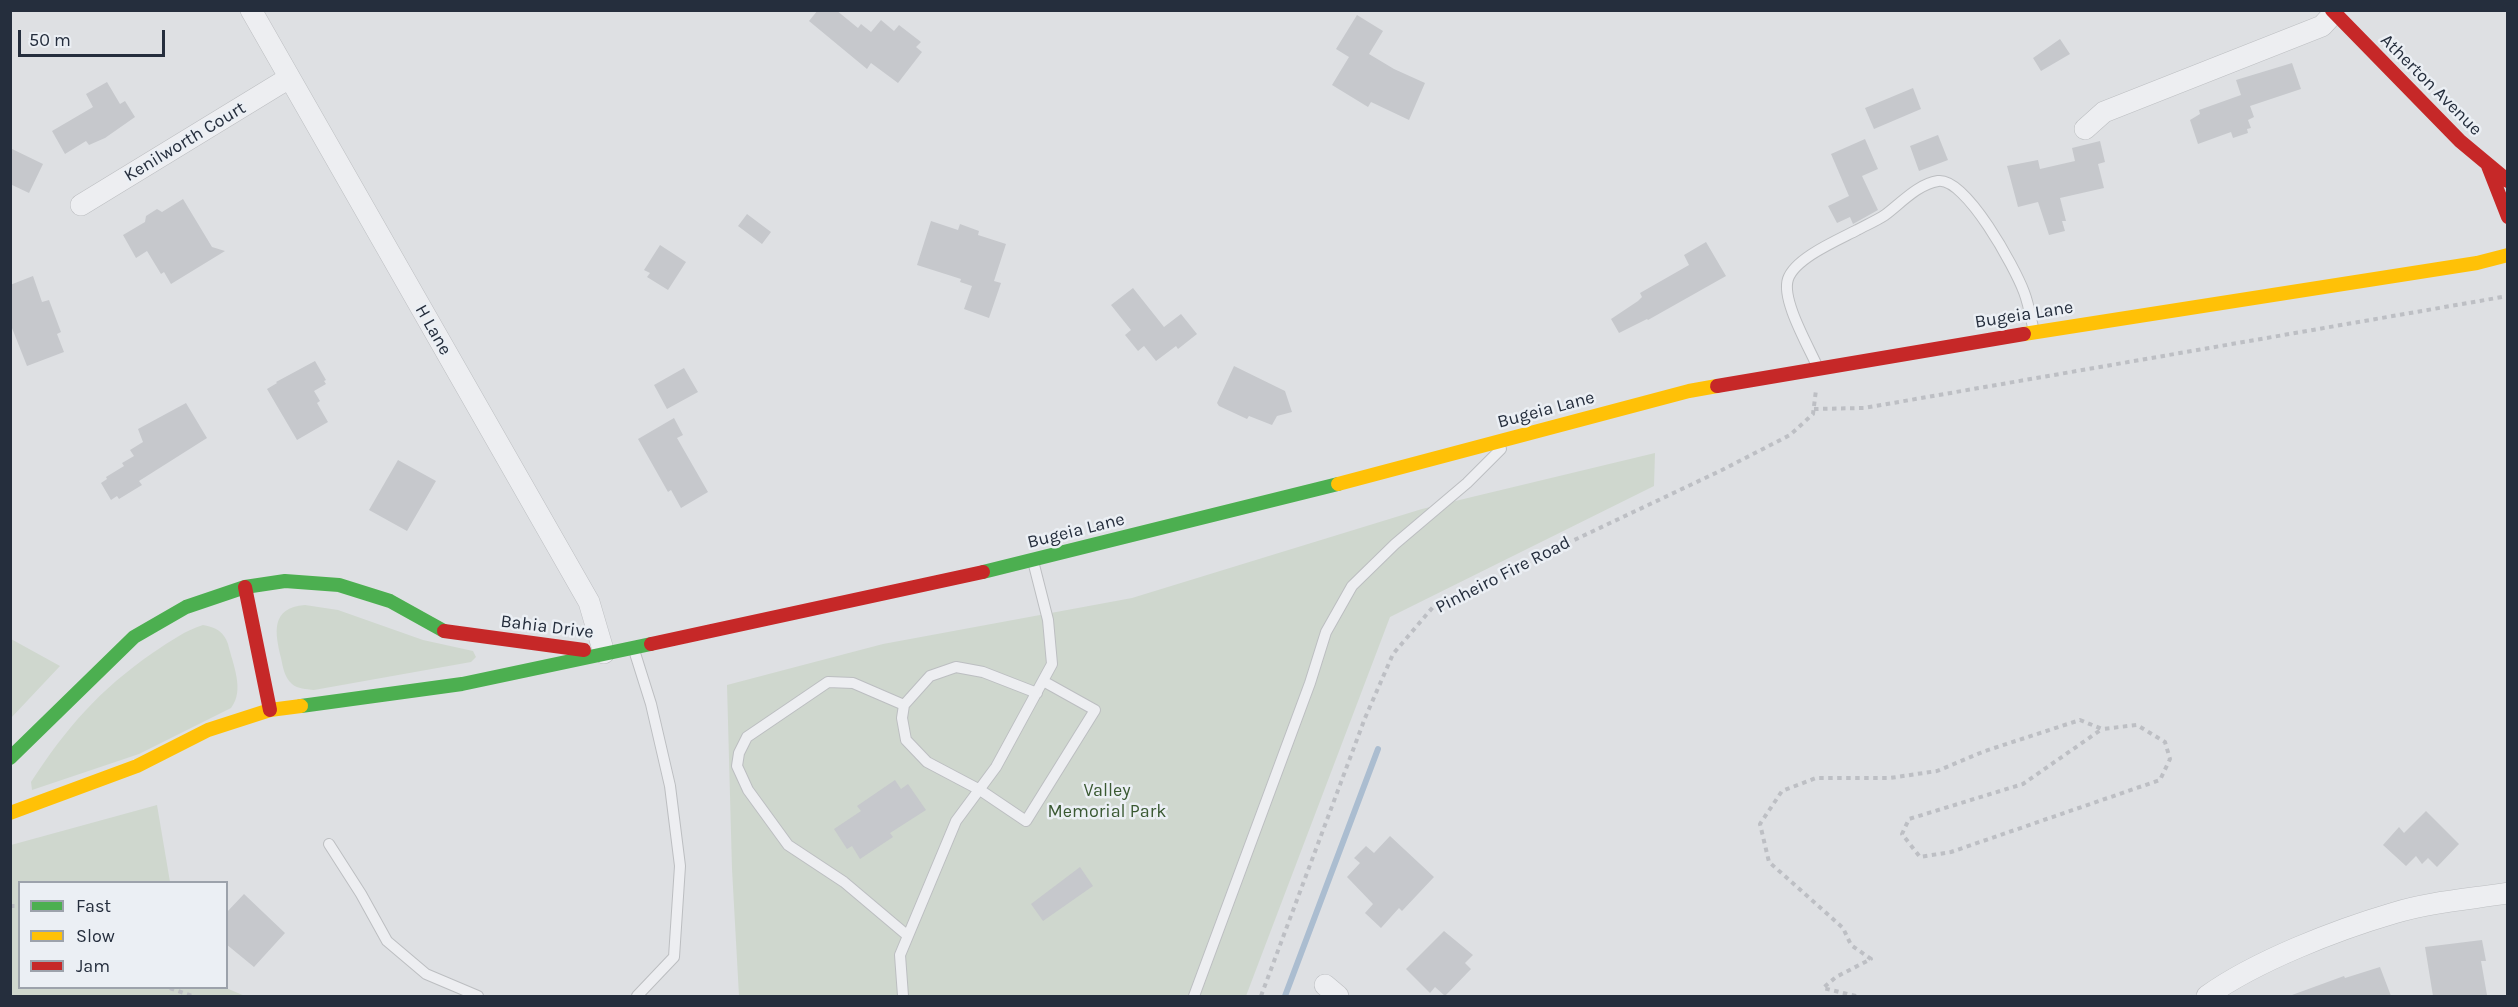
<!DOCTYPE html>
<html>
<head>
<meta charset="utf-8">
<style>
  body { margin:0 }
  #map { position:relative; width:2518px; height:1007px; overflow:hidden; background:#dee0e3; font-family:Karla,sans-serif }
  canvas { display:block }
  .frame { position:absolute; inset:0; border:12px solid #252e3d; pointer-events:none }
  .legend { position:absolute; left:18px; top:881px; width:210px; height:108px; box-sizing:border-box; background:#ebeff4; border:2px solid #9ca2ab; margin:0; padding:8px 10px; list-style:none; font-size:18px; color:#252e3d }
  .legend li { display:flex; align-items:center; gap:12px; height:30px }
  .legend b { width:30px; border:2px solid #9ca2ab }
  .scale { position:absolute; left:18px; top:30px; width:147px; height:27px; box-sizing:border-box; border:3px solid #252e3d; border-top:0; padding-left:8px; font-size:18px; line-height:21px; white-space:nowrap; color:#252e3d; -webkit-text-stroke:4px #ebeff4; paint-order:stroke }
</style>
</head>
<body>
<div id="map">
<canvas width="2518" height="1007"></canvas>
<div class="frame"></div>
<ul class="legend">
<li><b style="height:8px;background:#4caf50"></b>Fast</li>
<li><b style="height:8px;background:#ffc107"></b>Slow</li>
<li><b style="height:8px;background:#c62828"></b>Jam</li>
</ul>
<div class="scale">50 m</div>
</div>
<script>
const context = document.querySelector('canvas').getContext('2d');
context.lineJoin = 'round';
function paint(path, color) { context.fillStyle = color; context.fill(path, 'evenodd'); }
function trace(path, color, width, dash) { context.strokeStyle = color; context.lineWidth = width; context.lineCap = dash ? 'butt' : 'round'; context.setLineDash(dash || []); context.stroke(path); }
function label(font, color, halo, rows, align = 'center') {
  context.font = font + ' Karla,sans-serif'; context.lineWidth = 5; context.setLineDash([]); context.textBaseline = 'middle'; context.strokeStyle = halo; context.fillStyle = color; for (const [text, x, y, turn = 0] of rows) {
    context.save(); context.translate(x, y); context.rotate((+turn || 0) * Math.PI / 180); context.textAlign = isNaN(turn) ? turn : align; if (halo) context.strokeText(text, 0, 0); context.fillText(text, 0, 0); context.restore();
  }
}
paint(new Path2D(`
  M1655 453 1654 486 1390 617 1246 996H739L732 869 727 685 883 644 1132 598 1422 509Z
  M305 605 338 610 423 640 473 651 476 657 471 662 314 690C306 689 298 689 292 684 284 677 283 667 281 658 275 633 270 608 305 605Z
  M203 625C216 627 224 632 228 644 233 665 245 690 231 708L139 754 32 790 31 782C67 727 99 690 154 652 169 642 186 630 203 625Z
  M11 639 60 666 11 718Z
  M157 805 170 882H20V988H226L245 996H11V845Z`), '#cfd7ce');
trace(new Path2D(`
  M1285 996 1378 749`), '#abbdd0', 6);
paint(new Path2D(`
  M818 10H836L858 28 861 24 871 32 881 20 894 31 899 25 921 42 916 47 922 52 898 83 871 63 867 69 809 21Z
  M1357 15 1383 31 1369 54 1394 69 1425 83 1409 120 1371 102 1368 107 1332 85 1349 57 1336 49Z
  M2060 39 2070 54 2041 71 2033 58Z
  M2292 63 2301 89 2250 106 2254 117 2248 120 2251 128 2247 129 2248 133 2233 138 2231 132 2198 144 2190 120 2200 114 2199 110 2241 95 2236 80Z
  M107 82 120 104 125 101 135 117 105 138 89 145 86 141 65 154 52 131 93 107 86 94Z
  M1913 88 1921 109 1874 129 1865 108Z
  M1938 135 1948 160 1919 171 1910 146Z
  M1865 139 1878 169 1862 176 1878 210 1853 224 1850 217 1837 223 1828 206 1849 196 1831 154Z
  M2100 141 2105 162 2098 164 2104 188 2060 198 2066 221H2062L2065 231 2049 235 2038 202 2018 207 2007 166 2038 160 2040 169 2075 161 2072 148Z
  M10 148 43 164 29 193 10 184Z
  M183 199 212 247 225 251 171 284 164 272 161 274 147 251 136 258 123 235 145 222 146 216 157 209 162 212Z
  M747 214 771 232 762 244 738 226Z
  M931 221 958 230 960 224 979 231 978 235 1006 244 994 281 1001 283 989 318 964 309 972 286 960 282 961 279 917 265Z
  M1706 242 1726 276 1648 320 1647 319 1619 333 1611 319 1638 301 1642 297 1640 293 1689 265 1684 255Z
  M660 245 686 262 668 290 647 277 650 273 644 270Z
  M33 276 42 302 49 300 61 332 57 334 64 352 27 366 10 323V285Z
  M1133 288 1164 327 1181 314 1197 334 1178 349 1176 346 1156 361 1144 346 1138 351 1125 335 1131 330 1111 305Z
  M315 361 326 380 324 381 326 384 314 391 320 401 317 403 328 422 297 440 267 389 277 383 276 382Z
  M1234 366 1285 391 1292 412 1277 416 1272 425 1249 416 1247 419 1219 406 1217 403Z
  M684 368 698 392 667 409 654 385Z
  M186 403 207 438 139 481 142 485 119 499 117 496 111 500 101 483 107 479 106 477 124 466 122 463 134 456 130 450 143 442 138 429Z
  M674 418 683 435 677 438 708 492 681 508 671 490 668 492 638 439Z
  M398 460 436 481 407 531 369 510Z
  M895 780 901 789 908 784 926 810 890 833 893 837 860 859 852 846 847 849 834 829 861 811 857 806Z
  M2426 811 2459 844 2437 867 2428 858 2422 864 2416 856 2406 866 2383 845 2399 827 2404 833Z
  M1390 836 1434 877 1402 911 1399 908 1381 928 1365 913 1373 904 1347 877 1360 863 1354 858 1366 846 1374 853Z
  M1080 867 1093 886 1043 921 1031 904Z
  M244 894 285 933 254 967 226 944V913Z
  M1444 931 1473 955 1465 963 1471 969 1445 996 1435 987 1430 993 1406 969Z
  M2482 940 2486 961H2481L2487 995 2433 996 2425 947Z
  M2380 967 2391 996H2293L2292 995 2344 976 2345 978Z`), '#c6c8cc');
const lane = new Path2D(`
  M1818 368C1809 347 1781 300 1788 279 1795 258 1838 240 1857 230 1866 225 1876 221 1885 215 1901 203 1918 184 1938 181 1966 177 2015 268 2024 292 2029 305 2031 319 2034 332
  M634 650 651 704 670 786 680 866 674 957 637 996
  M1037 693 983 672 956 667 930 676 904 705 902 718 906 740 927 762 980 790 1026 821 1095 710 1043 681
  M904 705 853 683 828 682 747 737 739 753 737 766 748 790 788 845 844 882 908 936
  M329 844 361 894 387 941 426 974 478 996
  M903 996 900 955 956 821 996 767 1052 664 1048 620 1033 561
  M1194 996 1310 683 1326 632 1352 586 1395 544 1467 483 1501 449`);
const street = new Path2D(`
  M251 10 589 602 604 653
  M2085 129 2104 112 2322 26 2334 13
  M81 205 289 78
  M1325 985 1338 996
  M2207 996C2256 961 2336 930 2394 913 2429 902 2471 899 2508 893`);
trace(lane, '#bcbec1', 12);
trace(street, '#bcbec1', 22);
trace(new Path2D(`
  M1814 409 1864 408 2508 296
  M10 906H20
  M170 988 192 996
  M1261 996 1365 718 1393 654 1433 607 1722 470 1790 435 1813 414 1816 390
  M1856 996 1823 988 1836 977 1871 959 1851 945 1843 928 1769 862 1760 824 1782 791 1816 778H1890L1937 771 1985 751 2080 720 2102 729 2137 725 2165 742 2170 759 2160 780 1951 852 1920 857 1902 834 1909 819 2023 784 2102 729`), '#bdbfc4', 4, [4.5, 4.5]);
trace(lane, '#edeef1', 10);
trace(street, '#edeef1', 21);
trace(new Path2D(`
  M983 572 1338 484
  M301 706 462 684 651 644
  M10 758 134 637 186 607 245 587 285 581 339 585 390 601 444 631`), '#4caf50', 14);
trace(new Path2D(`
  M2024 334 2477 263 2508 255
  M1338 484 1689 391 1717 386
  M10 813 137 766 208 730 270 710 301 706`), '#ffc107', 14);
trace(new Path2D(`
  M2332 10 2460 141 2508 181
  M2488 166 2508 217
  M1717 386 2024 334
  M245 587 270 710
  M444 631 584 650
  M651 644 983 572`), '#c62828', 14);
label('18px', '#252e3d', '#ebeff4', [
  ["Atherton Avenue",2431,85,45],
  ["Kenilworth Court",185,142,-31],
  ["Bugeia Lane",2024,315,-9],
  ["H Lane",433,330,60],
  ["Bugeia Lane",1546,410,-15],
  ["Bugeia Lane",1076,531,-14],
  ["Pinheiro Fire Road",1503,575,-27],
  ["Bahia Drive",547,627,7]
]);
label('18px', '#3a5932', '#ebeff4', [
  ["Valley",1107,791],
  ["Memorial Park",1107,812]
]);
</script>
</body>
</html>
